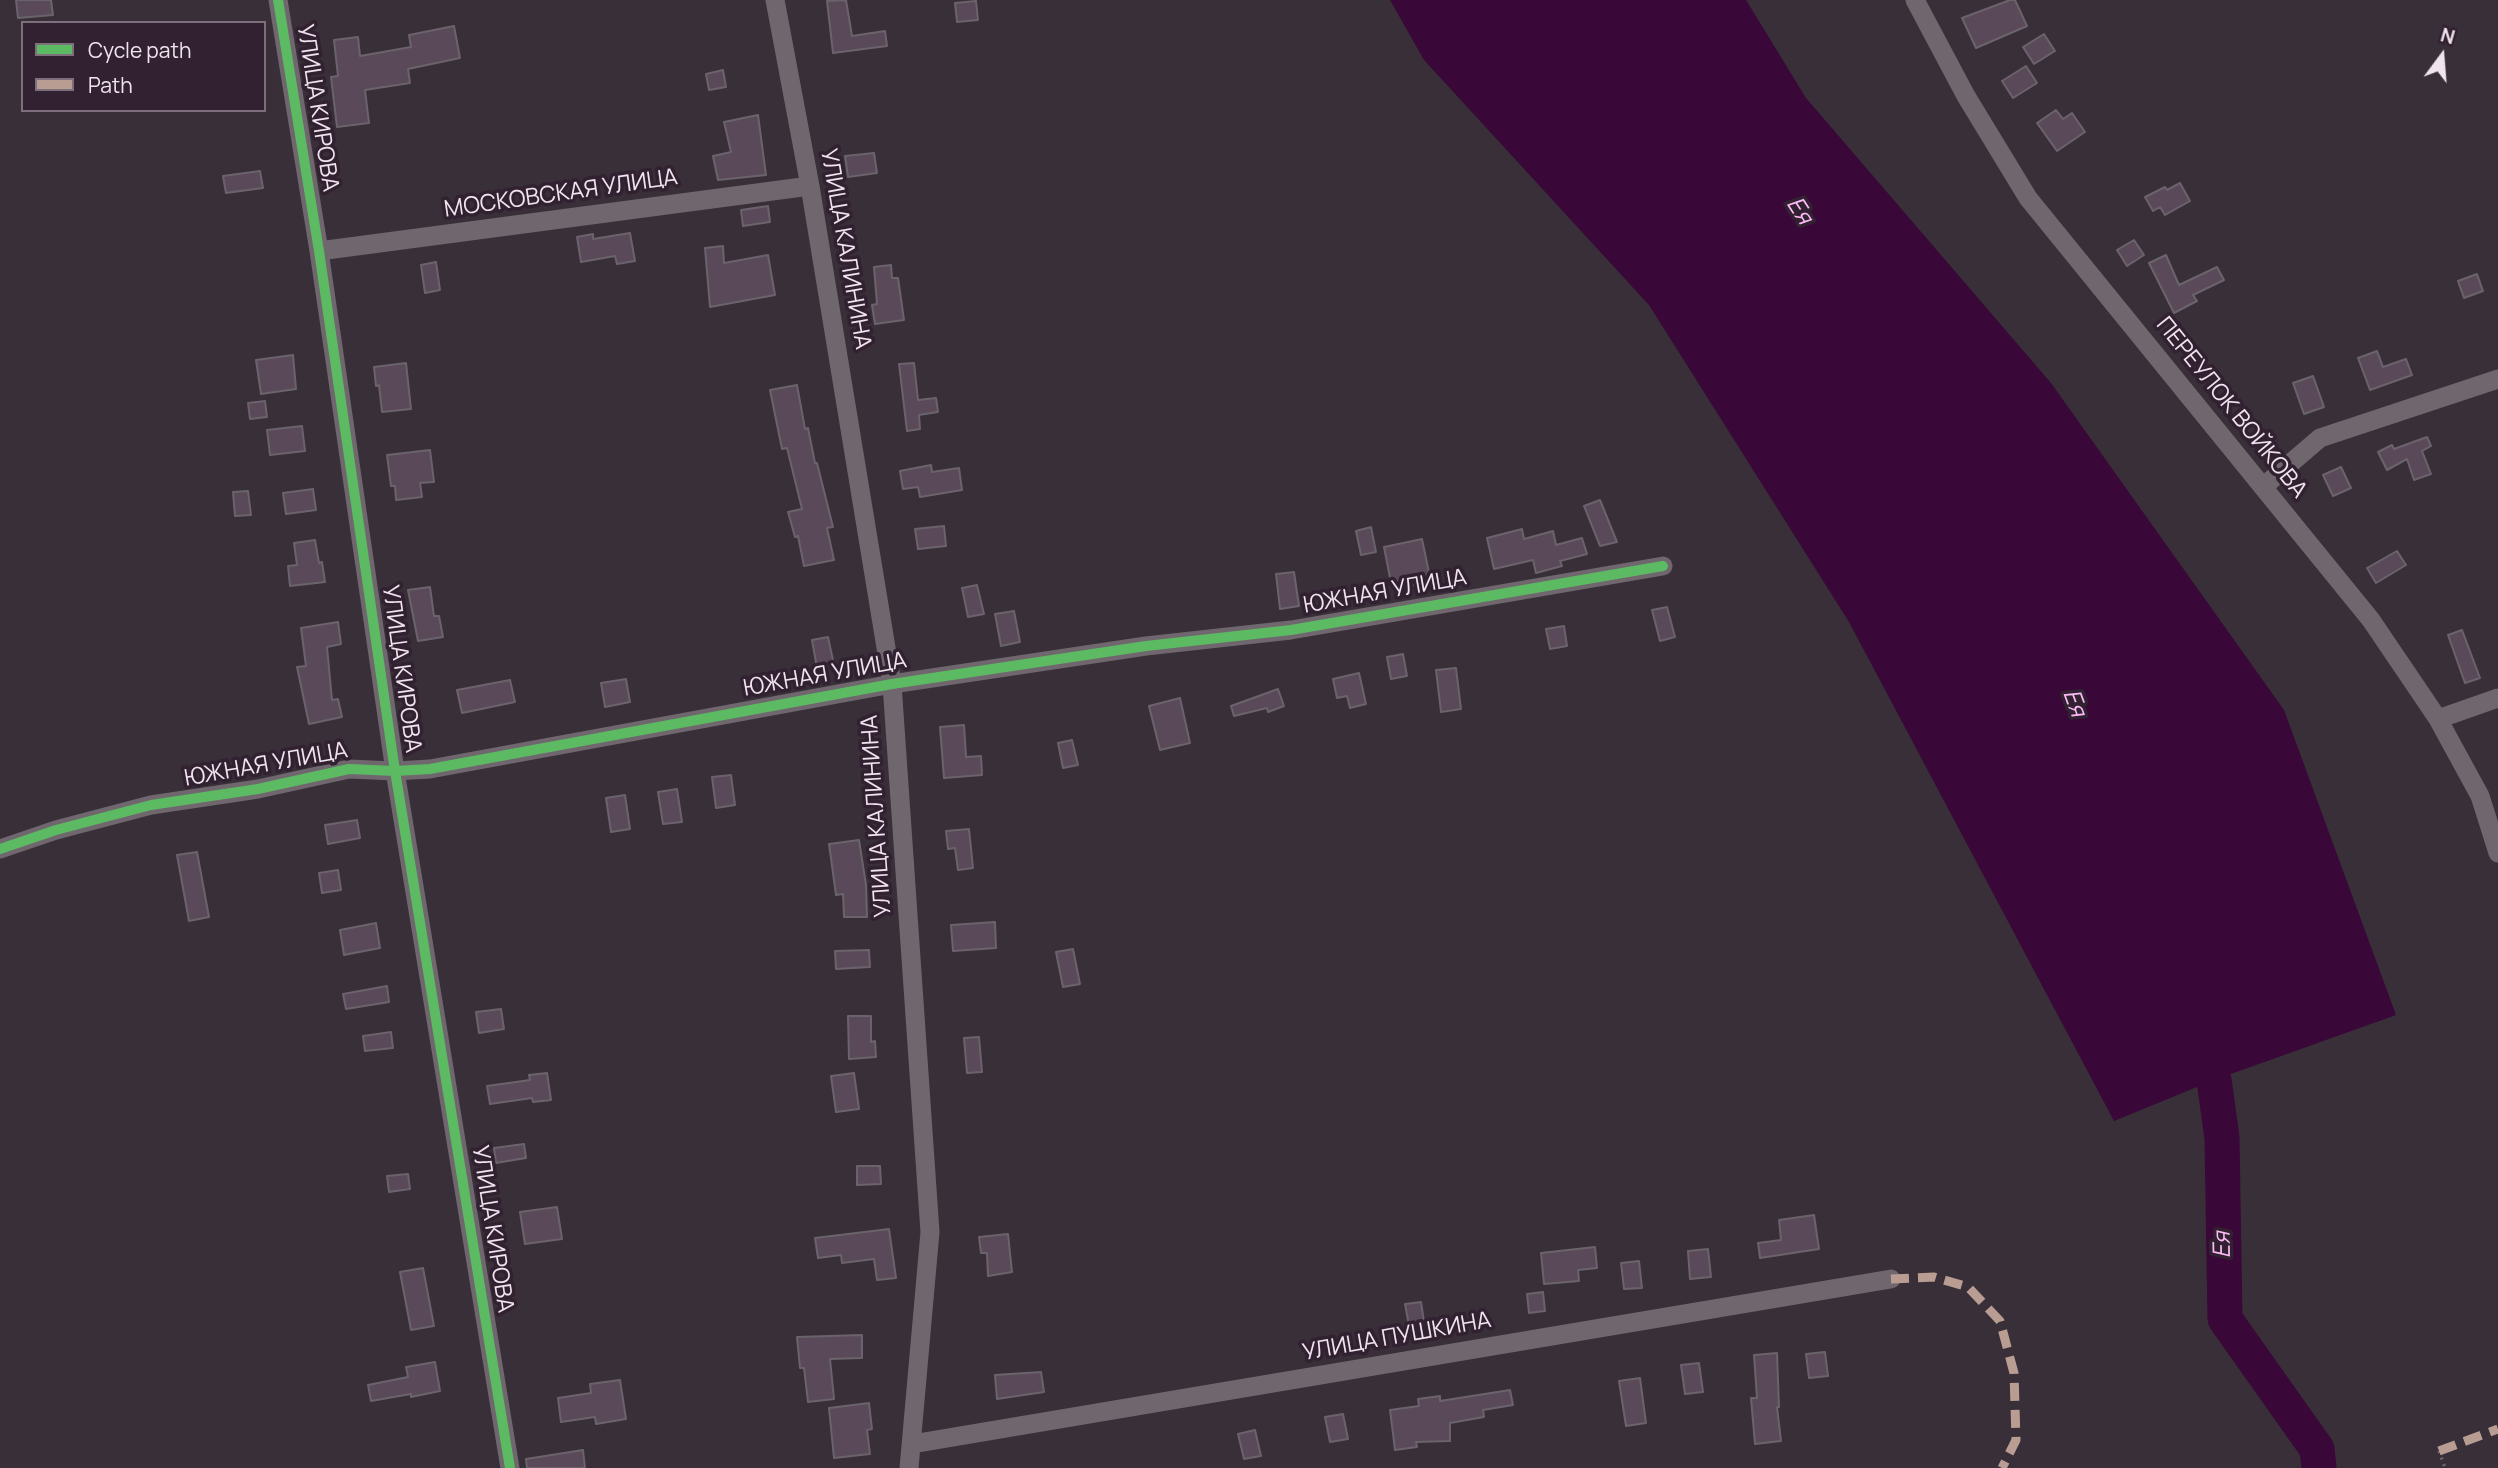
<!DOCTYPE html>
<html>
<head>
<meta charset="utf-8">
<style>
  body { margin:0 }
  #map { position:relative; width:2498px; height:1468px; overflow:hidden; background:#382f38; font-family:Manrope,sans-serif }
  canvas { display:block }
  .legend { position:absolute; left:21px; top:21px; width:245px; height:91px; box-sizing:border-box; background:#322131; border:2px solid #7e6f7d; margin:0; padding:9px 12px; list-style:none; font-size:21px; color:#f0e5ef }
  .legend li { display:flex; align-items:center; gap:14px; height:35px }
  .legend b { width:35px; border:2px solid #7e6f7d }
  .north { position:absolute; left:2407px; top:21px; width:70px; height:70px; -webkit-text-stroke:5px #322131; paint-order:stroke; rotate:16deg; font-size:19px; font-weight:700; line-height:28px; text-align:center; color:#f0e5ef }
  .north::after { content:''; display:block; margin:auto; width:24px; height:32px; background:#f0e5ef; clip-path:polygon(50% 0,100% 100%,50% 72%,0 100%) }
</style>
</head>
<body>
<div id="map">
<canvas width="2498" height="1468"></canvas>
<ul class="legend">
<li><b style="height:9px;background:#5cba63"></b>Cycle path</li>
<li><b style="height:9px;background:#b99d93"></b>Path</li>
</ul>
<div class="north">N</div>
</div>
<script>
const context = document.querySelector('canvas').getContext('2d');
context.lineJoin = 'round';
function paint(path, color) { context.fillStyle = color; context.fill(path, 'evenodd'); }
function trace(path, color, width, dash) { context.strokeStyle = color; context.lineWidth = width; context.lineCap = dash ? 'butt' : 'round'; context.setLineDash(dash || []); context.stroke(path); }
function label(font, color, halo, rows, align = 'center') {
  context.font = font + ' Manrope,sans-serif'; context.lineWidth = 7; context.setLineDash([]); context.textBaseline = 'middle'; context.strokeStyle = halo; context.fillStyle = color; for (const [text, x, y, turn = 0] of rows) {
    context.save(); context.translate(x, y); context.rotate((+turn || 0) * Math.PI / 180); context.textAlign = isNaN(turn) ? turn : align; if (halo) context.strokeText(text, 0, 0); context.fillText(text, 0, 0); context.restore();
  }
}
paint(new Path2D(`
  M1390 0H1746L1806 98 2051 383 2284 710 2396 1015 2214 1080 2114 1121 1849 622 1649 305 1424 60Z`), '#390738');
trace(new Path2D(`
  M2197 1036 2214 1080 2222 1138 2225 1319 2317 1449 2319 1468`), '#390738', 35);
const building = new Path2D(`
  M16 0H51L53 15 18 18Z
  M846 0 852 36 885 31 887 46 833 53 827 1Z
  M2010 0H2015L2027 26 1976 48 1962 18Z
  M976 1 978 20 957 22 955 3Z
  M454 26 460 58 408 69 410 83 365 90 369 123 337 127 331 77 338 76 334 40 358 37 360 56 411 47 409 35Z
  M2044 34 2055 51 2034 64 2023 47Z
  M2026 66 2037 83 2013 98 2002 81Z
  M723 70 726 87 709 90 706 74Z
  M2056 110 2063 119 2072 113 2085 132 2057 151 2037 123Z
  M758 115 766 175 718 180 713 156 731 152 724 122Z
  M874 153 877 173 848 177 845 156Z
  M260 171 263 188 226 193 223 176Z
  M2180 183 2190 201 2165 215 2160 207 2153 211 2145 197 2165 187 2167 190Z
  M768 206 770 222 743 226 741 210Z
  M630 233 635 261 617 264 615 256 581 262 577 237 593 234V239Z
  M2134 240 2144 255 2127 266 2117 250Z
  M723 246 724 263 768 255 775 295 710 307 705 248Z
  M2166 255 2179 285 2217 267 2224 280 2193 295 2197 301 2174 313 2149 263Z
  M436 262 440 290 425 293 421 265Z
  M891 265 892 278H898L904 320 875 324 872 305 877 304 874 267Z
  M2477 274 2483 291 2464 298 2458 281Z
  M2377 351 2383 367 2406 359 2412 375 2370 390 2358 358Z
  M293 355 296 389 261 394 256 360Z
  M406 363 411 409 382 412 379 385 376 386 374 367Z
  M914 363 918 400 936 398 938 412 919 415 920 429 907 431 899 364Z
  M2313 376 2324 407 2304 414 2293 383Z
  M797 385 805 429 808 428 815 463H817L833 527 827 528 834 560 804 566 798 536 795 537 788 512 802 509 787 448 782 449 770 390Z
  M265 401 267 417 250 419 248 403Z
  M302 426 305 451 270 455 267 430Z
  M2427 437 2431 446 2422 451 2431 474 2414 480 2407 459 2387 470 2378 452 2392 445 2394 449Z
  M430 450 434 482 420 483 422 497 396 500 395 486H391L387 455Z
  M931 465 932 472 959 468 962 490 920 497 918 487 903 489 900 471Z
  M2341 467 2351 488 2333 496 2323 475Z
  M313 489 316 510 286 514 283 493Z
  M248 491 251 515 235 516 233 492Z
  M1600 500 1617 542 1600 546 1584 506Z
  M944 526 946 546 918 549 915 529Z
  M1371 527 1376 552 1361 555 1356 531Z
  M1522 529 1524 539 1553 531 1556 545 1582 538 1587 554 1560 561 1562 566 1536 573 1533 560 1494 569 1487 538Z
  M1422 539 1431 582 1411 586 1409 579 1391 583 1384 547Z
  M315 540 319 563 322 562 325 582 290 586 288 566 297 565 294 543Z
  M2397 551 2406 565 2376 583 2367 568Z
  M1294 572 1299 606 1280 609 1276 574Z
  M977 585 984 614 968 617 962 588Z
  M430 587 434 616H439L443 637 418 641 408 590Z
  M1667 607 1675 637 1660 641 1652 610Z
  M1014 611 1020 642 1001 646 995 614Z
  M338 622 341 644 327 647 332 700 338 699 342 717 309 724 297 667 306 666 301 628Z
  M1564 626 1567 646 1550 649 1546 629Z
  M2462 630 2480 678 2465 683 2448 635Z
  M828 637 834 665 817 668 812 640Z
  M1403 654 1407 676 1391 679 1387 657Z
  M1456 668 1461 709 1441 712 1436 670Z
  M1359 673 1366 704 1350 708 1347 696 1337 698 1333 679Z
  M626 679 630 702 605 707 601 683Z
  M510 680 515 702 462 713 457 690Z
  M1278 689 1284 706 1268 712 1267 708 1234 716 1231 706Z
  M1180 698 1190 743 1160 750 1149 706Z
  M964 725 966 757 981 756 982 775 944 778 940 727Z
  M1072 740 1078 765 1063 768 1058 743Z
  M731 775 735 805 716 808 712 777Z
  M677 789 682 822 663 824 658 792Z
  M625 795 630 829 611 832 606 798Z
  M357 820 360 838 328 844 325 825Z
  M969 829 973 868 958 870 955 848 948 849 946 831Z
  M859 840 866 885 867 917H844L843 894 836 895 829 844Z
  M197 852 209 917 189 921 177 855Z
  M338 870 341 890 322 893 319 873Z
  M995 922 996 948 953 951 951 925Z
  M376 923 380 948 344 955 340 930Z
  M1073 949 1080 984 1063 987 1056 952Z
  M869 950 870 967 836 969 835 951Z
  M387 986 389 1002 346 1009 343 994Z
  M501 1009 504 1029 479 1033 476 1012Z
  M848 1016H871V1042L875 1041 876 1057 849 1059Z
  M391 1032 393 1048 365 1051 363 1036Z
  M979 1037 982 1072 967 1073 964 1038Z
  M547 1073 551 1100 533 1102 532 1098 490 1104 487 1086 530 1080 529 1075Z
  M854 1073 859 1109 836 1112 831 1076Z
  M524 1144 526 1158 496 1163 494 1148Z
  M857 1166H880L881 1184 857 1185Z
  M408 1174 410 1189 389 1192 387 1176Z
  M557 1207 562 1239 525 1244 520 1212Z
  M1814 1215 1819 1249 1760 1258 1758 1243 1781 1240 1779 1220Z
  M889 1229 896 1278 877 1280 874 1259 842 1263 841 1255 818 1258 815 1238Z
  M1008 1234 1012 1272 988 1276 987 1253H981L979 1237Z
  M1595 1247 1597 1268 1578 1270 1579 1281 1544 1284 1541 1253Z
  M1708 1249 1711 1277 1690 1279 1688 1251Z
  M1639 1261 1642 1288 1624 1289 1621 1263Z
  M423 1268 434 1326 411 1330 400 1272Z
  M1543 1292 1545 1311 1529 1313 1527 1294Z
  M1421 1302 1426 1335 1411 1337 1405 1304Z
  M862 1335V1358L830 1359 834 1399 808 1402 804 1368H800L797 1337Z
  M1825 1352 1828 1376 1809 1378 1806 1354Z
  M1777 1353 1779 1407H1777L1781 1441 1755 1444 1751 1398H1757L1754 1355Z
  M435 1362 440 1391 411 1397V1394L371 1401 368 1385 408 1377 406 1367Z
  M1699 1363 1703 1392 1685 1394 1681 1365Z
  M1041 1372 1044 1392 997 1399 995 1375Z
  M1640 1378 1646 1423 1626 1426 1619 1381Z
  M620 1380 626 1419 596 1424 595 1417 561 1422 558 1398 591 1393 590 1384Z
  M1510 1390 1513 1405 1483 1410 1484 1417 1450 1423V1441L1416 1442 1417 1447 1395 1450 1390 1410 1419 1406 1418 1399 1440 1396V1401Z
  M869 1403 872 1429 867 1430 870 1454 834 1458 829 1408Z
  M1343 1414 1348 1439 1330 1442 1325 1417Z
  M1255 1430 1261 1456 1244 1459 1238 1434Z
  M583 1450 585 1468H527L526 1459Z`);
paint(building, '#5a4a59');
trace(building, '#6b636b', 2);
trace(new Path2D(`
  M2439 1451 2445 1468`), '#6c656b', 3.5, [2, 5]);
trace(new Path2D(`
  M278 0 319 251 395 771 510 1468
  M775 0 810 186 892 684 930 1232 909 1468
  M1915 0 1966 96 2028 198 2371 620 2438 719 2480 796 2498 853
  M319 251 810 186
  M2264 486 2320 438 2498 379
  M2438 719 2498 698
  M0 849 56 830 151 805 258 789 349 769 395 771 430 769 892 684 1146 646 1291 630 1663 566
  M912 1444 1891 1279`), '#6f666e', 19);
trace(new Path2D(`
  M1891 1279 1934 1277 1968 1287 2000 1321 2014 1373 2016 1440 2002 1468
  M2439 1451 2498 1429`), '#b99d93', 9, [18, 9]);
trace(new Path2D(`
  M278 0 319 251 395 771 510 1468
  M0 849 56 830 151 805 258 789 349 769 395 771 430 769 892 684 1146 646 1291 630 1663 566`), '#5cba63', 10);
label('23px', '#f0e5ef', '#322131', [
  ["УЛИЦА КИРОВА",317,108,81],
  ["МОСКОВСКАЯ УЛИЦА",561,194,-8],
  ["УЛИЦА КАЛИНИНА",845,249,80],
  ["ПЕРЕУЛОК ВОЙКОВА",2231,408,51],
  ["ЮЖНАЯ УЛИЦА",1385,592,-10],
  ["УЛИЦА КИРОВА",401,669,82],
  ["ЮЖНАЯ УЛИЦА",825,675,-10],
  ["ЮЖНАЯ УЛИЦА",266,765,-10],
  ["УЛИЦА КАЛИНИНА",877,816,-94],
  ["УЛИЦА КИРОВА",492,1229,81],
  ["УЛИЦА ПУШКИНА",1397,1337,-10]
]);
label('italic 24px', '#fcbbf7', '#322131', [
  ["Ея",1799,211,57],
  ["Ея",2074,703,70],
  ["Ея",2223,1245,-91]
]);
</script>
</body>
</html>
